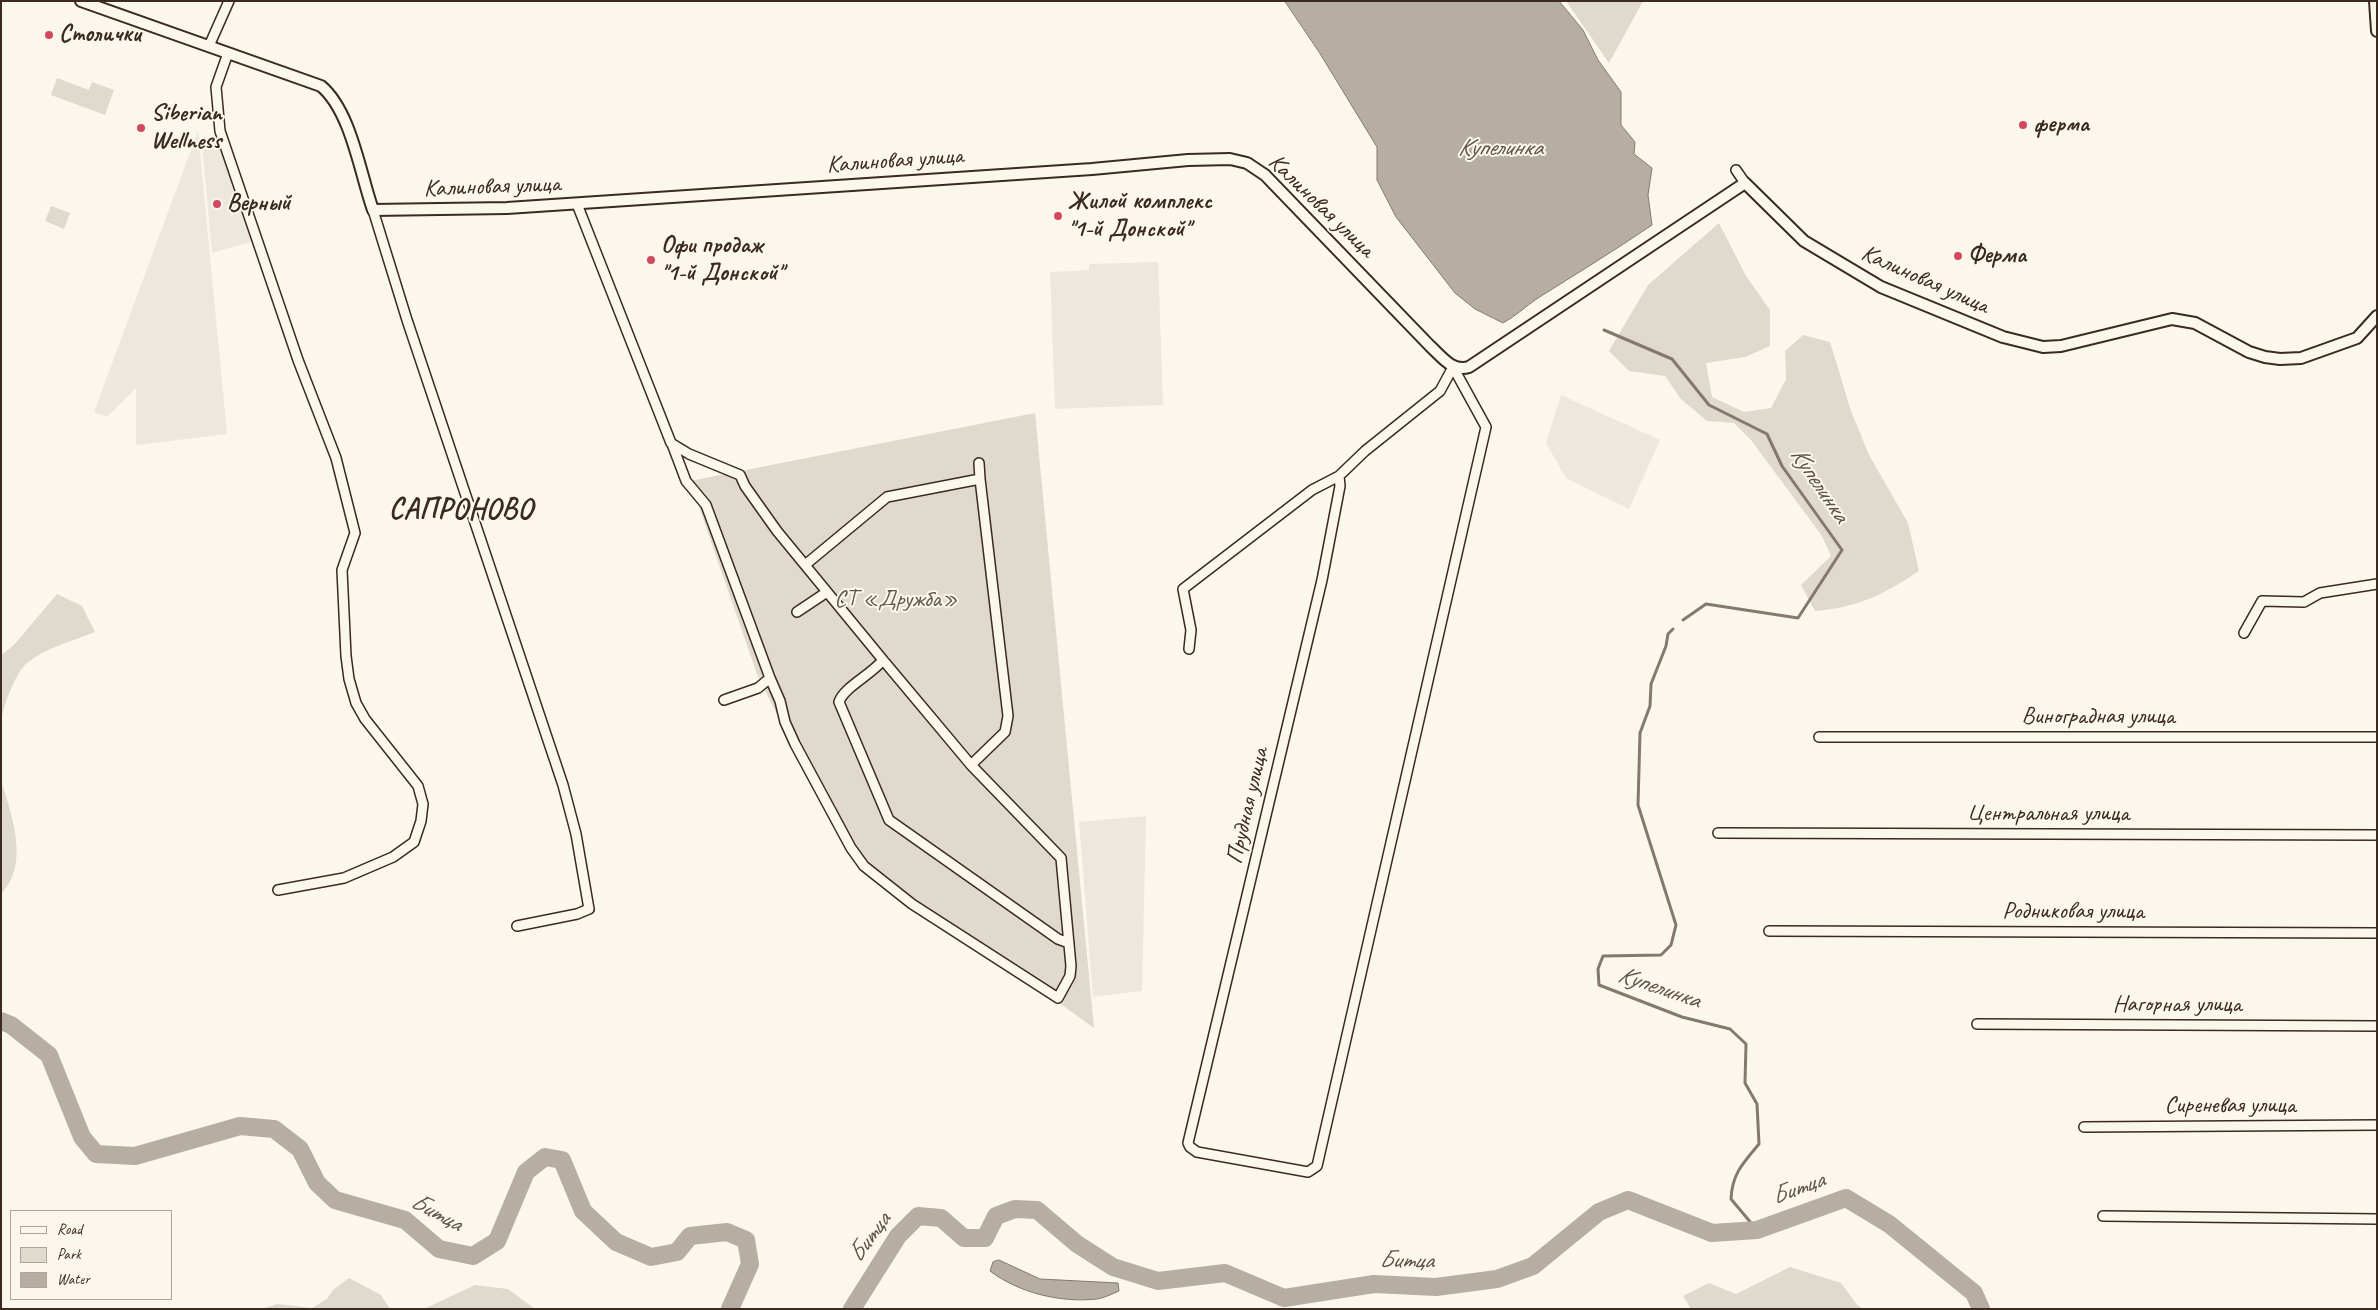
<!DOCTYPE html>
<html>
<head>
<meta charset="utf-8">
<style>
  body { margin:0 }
  #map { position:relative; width:2378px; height:1310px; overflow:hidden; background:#fbf7ec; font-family:Caveat,sans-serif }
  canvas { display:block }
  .frame { position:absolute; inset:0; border:2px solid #3b2a1e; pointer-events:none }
  .legend { position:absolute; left:10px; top:1210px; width:162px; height:90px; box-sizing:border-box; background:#fbf7ec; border:1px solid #aea59a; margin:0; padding:6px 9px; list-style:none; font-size:15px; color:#3b2a1e }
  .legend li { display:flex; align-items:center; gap:10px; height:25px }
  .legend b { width:25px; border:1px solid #aea59a }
</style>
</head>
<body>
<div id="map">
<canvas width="2378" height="1310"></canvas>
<div class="frame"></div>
<ul class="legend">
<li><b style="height:6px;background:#fbf7ec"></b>Road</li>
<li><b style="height:14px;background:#dfd9ce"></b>Park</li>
<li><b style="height:14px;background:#b6aea2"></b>Water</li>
</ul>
</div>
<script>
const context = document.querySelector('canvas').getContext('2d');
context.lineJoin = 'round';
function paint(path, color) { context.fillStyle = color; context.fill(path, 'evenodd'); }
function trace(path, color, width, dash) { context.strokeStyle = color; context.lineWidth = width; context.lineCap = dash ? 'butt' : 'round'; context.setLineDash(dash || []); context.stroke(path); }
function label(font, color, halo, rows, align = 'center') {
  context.font = font + ' Caveat,sans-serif'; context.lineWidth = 4; context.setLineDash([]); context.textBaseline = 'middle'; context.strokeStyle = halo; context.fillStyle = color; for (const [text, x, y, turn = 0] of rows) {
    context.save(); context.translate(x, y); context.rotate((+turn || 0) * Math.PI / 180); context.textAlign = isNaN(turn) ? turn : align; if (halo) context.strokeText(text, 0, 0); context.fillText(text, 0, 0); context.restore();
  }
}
paint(new Path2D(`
  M198 131 227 434 136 445V388L107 417 94 412Z
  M220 141 254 241 212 253 202 143Z
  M1158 262 1163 405 1055 409 1050 272 1089 270V264Z
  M1561 395 1660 440 1629 509 1566 478 1546 443Z
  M1146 816 1142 991 1093 997 1079 822Z`), '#ede8dd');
paint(new Path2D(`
  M1566 1H1643L1609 63Z
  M57 78 89 90 92 82 114 90 105 115 51 95Z
  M51 206 70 213 64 229 45 221Z
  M1719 223 1746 276 1770 310V346L1745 357 1706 363 1712 397 1744 412 1771 408 1786 379 1785 351 1803 335 1830 342 1851 411 1869 455 1908 523 1919 571C1883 595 1859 607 1815 611L1801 585 1831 556 1822 536 1751 440 1734 423 1707 421 1681 399 1665 376 1629 371 1609 351 1648 285Z
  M1035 413 1094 1028 867 865 797 755 757 674 690 481Z
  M57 594 82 606 95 632C73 641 45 648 27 663 15 673 4 705 1 720V655L14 645Z
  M1 781C12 815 30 865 1 894Z
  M1790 1267 1841 1283 1858 1306 1863 1309H1691L1683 1296 1709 1283 1736 1294Z
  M349 1278 381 1295 390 1309H262L277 1304 312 1308 327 1299 333 1290Z
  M475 1285 508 1289 535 1309H424Z`), '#dfd9ce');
const water = new Path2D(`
  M1285 1H1559L1583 30 1598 60 1621 92V125L1635 142 1634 154 1652 168 1648 195 1652 225C1614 251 1576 274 1538 298 1526 306 1516 316 1503 323L1475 309 1455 293 1396 217 1377 180V147L1319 52Z
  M999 1260 1040 1279 1118 1283 1119 1291C1112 1294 1104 1298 1097 1299 1061 1303 1019 1293 990 1271L993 1262Z`);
paint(water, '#b6aea2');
trace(water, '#85796d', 1);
trace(new Path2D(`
  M1604 330 1672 359 1709 405 1767 434 1782 466 1842 550 1798 618 1706 604 1683 620
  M1673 629 1668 634 1666 646 1651 684 1650 706 1640 733 1638 805 1676 925 1671 945 1661 955 1603 956 1598 969 1599 985 1682 1017 1730 1029 1746 1044 1745 1083 1757 1104 1759 1144C1743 1163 1732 1174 1731 1199L1757 1230`), '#85796d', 3);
trace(new Path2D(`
  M1 1021 11 1025 49 1055 82 1137 96 1154 135 1156 240 1126 274 1129 300 1149 317 1183 335 1200 405 1220 439 1249 473 1256 497 1241 526 1172 545 1157 562 1160 583 1211 616 1242 651 1257 677 1252 690 1236 727 1232 746 1240 750 1264 730 1309
  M852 1309 898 1236 918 1216 941 1218 964 1238H985L996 1216 1015 1209 1037 1210 1077 1244 1113 1267 1158 1281 1225 1273 1284 1298 1374 1284 1436 1287 1497 1279 1533 1266 1599 1212 1628 1200 1712 1233 1757 1230 1846 1198 1889 1224 1974 1293 1981 1309`), '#b6aea2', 18);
const minor = new Path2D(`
  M209 46 229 1
  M228 53 216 87 220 131 298 360 336 458 355 533 342 570 346 656 349 679 356 703 365 719 418 786 423 804 421 821 414 842 393 857 344 878 278 890
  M1736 170 1745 183
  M577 204 671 443 689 454 740 475 745 486 777 531 883 660 971 765 1061 858 1071 966 1070 976 1058 998 912 904 864 866 851 848 795 744 785 722 780 701 770 678 758 688 724 700
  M373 210 407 320 563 785 576 834 589 909 577 914 517 926
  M672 444 686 481 706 505 770 678
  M1339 476 1340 486 1322 580 1188 1143 1190 1147 1197 1152 1308 1172 1317 1166 1486 427 1453 367
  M805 565 887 497 980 479 979 463
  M797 612 827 592
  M2244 633 2262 601 2304 602 2320 593 2377 584
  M1189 649 1191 630 1183 589 1312 490 1339 476 1365 451 1440 391 1453 367
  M883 660C871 675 844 687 839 702L889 820 1058 939 1069 943
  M1819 737H2377
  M971 765 1005 732 1008 716 980 479
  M1718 833 2377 835
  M1769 931 2377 933
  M1977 1024 2377 1026
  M2084 1127 2377 1125
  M2103 1216 2377 1219`);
const tertiary = new Path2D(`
  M81 1 321 86C351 111 360 173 373 210L507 208 1092 169 1188 160 1230 159 1247 163 1265 175 1430 346C1442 357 1452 372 1469 367L1745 183 1804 241 1881 287 2003 337 2043 347 2061 346 2172 319 2195 323 2249 352 2265 357 2280 359 2301 358 2357 338 2377 316
  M2375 1 2377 31`);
trace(minor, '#3b2a1e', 12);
trace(tertiary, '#3b2a1e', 14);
trace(minor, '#fbf7ec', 9);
trace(tertiary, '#fbf7ec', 10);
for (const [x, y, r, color] of [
  [49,35,5,"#d1495b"],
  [2023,125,5,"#d1495b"],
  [141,128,5,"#d1495b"],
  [217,204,5,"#d1495b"],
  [1058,216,5,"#d1495b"],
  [1958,256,5,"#d1495b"],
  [651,260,5,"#d1495b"]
]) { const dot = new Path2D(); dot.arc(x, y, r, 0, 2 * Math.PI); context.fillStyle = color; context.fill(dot); trace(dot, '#fbf7ec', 2); }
label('bold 24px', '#3b2a1e', '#fbf7ec', [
  ["Столички",59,35],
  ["Siberian",151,114],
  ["Wellness",151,142],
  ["ферма",2033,125],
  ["Жилой комплекс",1068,202],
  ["\"1-й Донской\"",1068,230],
  ["Верный",227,204],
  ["Офи продаж",661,246],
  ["\"1-й Донской\"",661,274],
  ["Ферма",1968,256]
], 'left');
label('24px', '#3b2a1e', '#fbf7ec', [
  ["Калиновая улица",895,161,-4],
  ["Калиновая улица",492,187,-2],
  ["Калиновая улица",1321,206,44],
  ["Калиновая улица",1925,280,24],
  ["Виноградная улица",2098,717],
  ["Прудная улица",1248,806,-77],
  ["Центральная улица",2048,814],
  ["Родниковая улица",2073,912],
  ["Нагорная улица",2177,1005],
  ["Сиреневая улица",2230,1106]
]);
label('24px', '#64564a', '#fbf7ec', [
  ["СТ «Дружба»",896,600]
]);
label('italic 25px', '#605246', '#fbf7ec', [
  ["Купелинка",1500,148],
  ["Купелинка",1819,485,56],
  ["Купелинка",1659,988,19],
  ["Битца",1798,1189,-20],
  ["Битца",436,1213,28],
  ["Битца",870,1238,-54],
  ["Битца",1406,1261,1]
]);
context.letterSpacing = '1px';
label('bold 29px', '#3b2a1e', '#fbf7ec', [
  ["САПРОНОВО",461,510]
]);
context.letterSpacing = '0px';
</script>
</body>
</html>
